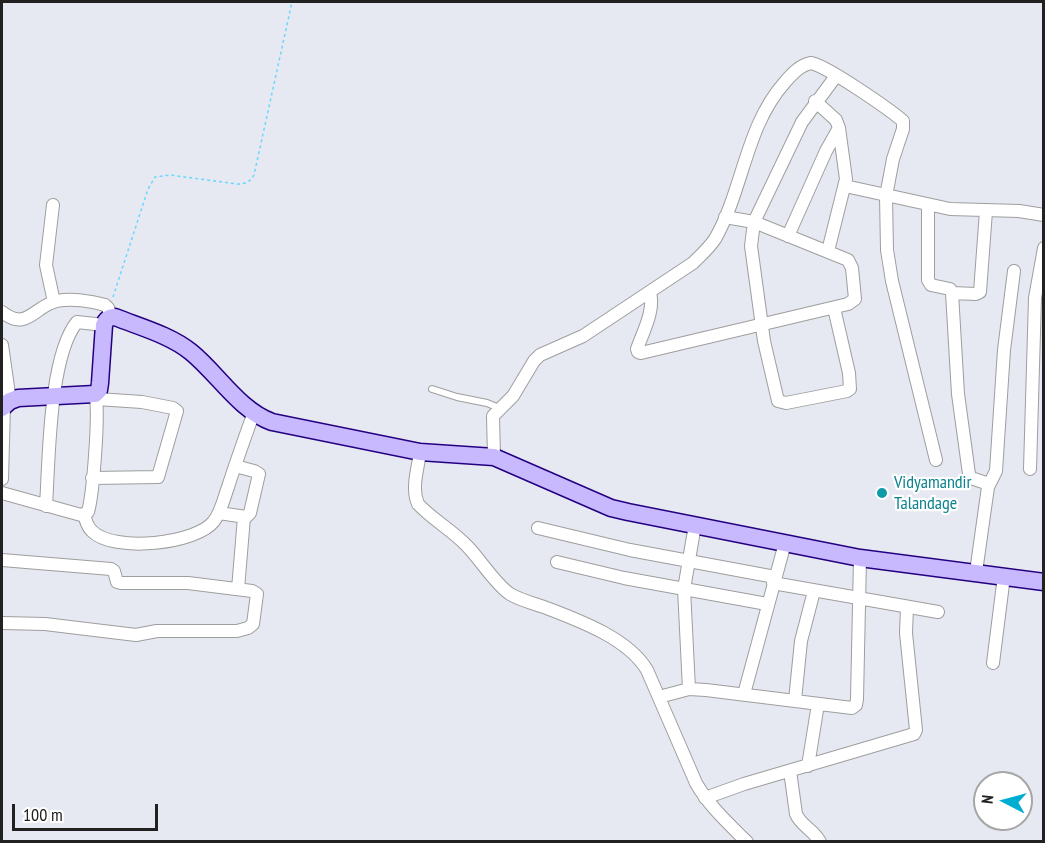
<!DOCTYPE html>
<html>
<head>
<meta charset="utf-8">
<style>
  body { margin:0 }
  #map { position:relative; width:1045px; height:843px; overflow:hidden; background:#e7e9f2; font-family:"PT Sans Narrow",sans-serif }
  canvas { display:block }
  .frame { position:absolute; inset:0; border:3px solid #212121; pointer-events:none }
  .north { position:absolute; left:973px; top:771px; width:60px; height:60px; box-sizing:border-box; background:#fff; border:2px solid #a6a6a6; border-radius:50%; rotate:276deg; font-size:16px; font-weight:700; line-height:24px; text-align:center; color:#212121 }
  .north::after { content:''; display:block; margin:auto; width:21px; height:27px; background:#00add2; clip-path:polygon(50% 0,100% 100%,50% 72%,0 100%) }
  .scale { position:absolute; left:12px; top:804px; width:146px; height:27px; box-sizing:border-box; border:3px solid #212121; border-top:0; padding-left:8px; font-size:18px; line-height:21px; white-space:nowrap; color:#212121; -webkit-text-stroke:4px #fff; paint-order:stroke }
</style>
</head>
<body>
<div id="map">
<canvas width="1045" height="843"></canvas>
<div class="frame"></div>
<div class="north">N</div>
<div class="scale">100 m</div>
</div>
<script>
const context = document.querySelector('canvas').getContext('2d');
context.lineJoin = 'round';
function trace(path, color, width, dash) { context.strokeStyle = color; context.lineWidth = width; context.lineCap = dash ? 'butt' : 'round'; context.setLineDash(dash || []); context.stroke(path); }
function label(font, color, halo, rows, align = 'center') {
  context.font = font + ' "PT Sans Narrow",sans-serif'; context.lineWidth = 4.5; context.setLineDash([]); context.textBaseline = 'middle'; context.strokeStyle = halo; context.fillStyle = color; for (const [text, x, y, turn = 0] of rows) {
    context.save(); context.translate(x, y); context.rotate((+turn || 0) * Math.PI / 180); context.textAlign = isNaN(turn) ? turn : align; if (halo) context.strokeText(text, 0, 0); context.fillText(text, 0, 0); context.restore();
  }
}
const lane = new Path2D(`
  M432 389 457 397 487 403 499 408`);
const street = new Path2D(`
  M815 101 836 120 839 128 846 179 828 251
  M845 186 950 209 1019 211 1044 215
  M53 205 46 265 54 302
  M928 205V280L931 285 950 289 952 293 958 394 969 474 971 478 986 483 988 487 976 572
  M788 236 826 151 839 128
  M650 293C655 310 643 332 637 349L638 352 641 353 848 304 855 299 852 268 848 260 754 222 725 217
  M952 293 976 294 980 292 986 211
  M834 308 849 373 850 389 847 391 786 403 778 401 764 341 751 246 754 222 802 122 836 76
  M2 312C27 332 34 306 57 301 71 298 92 301 105 305L108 308 111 317
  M2 345 10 401
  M420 452C418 469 411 488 418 504 433 520 452 530 467 546 480 559 495 584 510 594 520 600 532 603 544 607 578 620 628 638 647 670L696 783C709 806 728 823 747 842
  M494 457 493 416 513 396 534 361 540 355 583 336 693 263C701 255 709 248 715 239 744 188 745 127 785 82 792 74 800 65 811 63 827 66 889 109 903 121V129L893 159 886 196 887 250 892 281 936 460
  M1030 469 1035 298 1044 248
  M92 478 158 477 177 411 173 408 142 402 97 399
  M2 479 4 405
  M988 487 996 471 1004 350 1014 271
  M2 493 81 515 88 512C93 494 100 410 95 394
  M46 506C49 460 49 356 77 322L104 325
  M219 513 246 517 250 513 259 474 254 471 235 466
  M84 515C86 520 87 527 92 531 113 553 197 544 214 521 221 512 224 498 228 487 236 462 245 437 254 412
  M538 528 630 550 775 577
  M2 560 111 569 114 571 117 582 121 583H188L252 591 257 594 253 624 248 628 237 631H157L136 635 45 624 2 623
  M557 562 624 578 767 604
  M773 583 938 612
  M238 589 244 517
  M993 663 1004 576
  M689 689 684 589 695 525
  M744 694 785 543
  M659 697 689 689 706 690 852 708 856 705 857 699 860 558
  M795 700 801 641 814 591
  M808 766 818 704
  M790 771 796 814C801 826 814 830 820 842
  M705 798 744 784 914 734 916 730 906 633 907 607`);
const secondary = new Path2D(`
  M2 408 10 401 18 398 95 394 99 390 100 383 104 325C106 319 109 317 115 317 140 327 170 335 191 352 218 374 239 410 272 422L420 452 494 457 611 508 628 512 860 558 1044 582`);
trace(lane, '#9e9e9e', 8);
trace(street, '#9e9e9e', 14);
trace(secondary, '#240080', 19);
trace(new Path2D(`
  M113 297 148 189 155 177 170 175 237 184C246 184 250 182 254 175L292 2`), '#6bd6ff', 1.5, [3, 3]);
trace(lane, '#fff', 6);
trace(street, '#fff', 12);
trace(secondary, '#c8b9fe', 16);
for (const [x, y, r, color] of [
  [882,493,6,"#0f9aa8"]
]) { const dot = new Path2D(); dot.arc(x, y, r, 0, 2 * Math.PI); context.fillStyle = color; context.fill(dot); trace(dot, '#fff', 2); }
label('18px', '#0d838f', '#fff', [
  ["Vidyamandir",894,483],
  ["Talandage",894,504]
], 'left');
</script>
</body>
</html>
